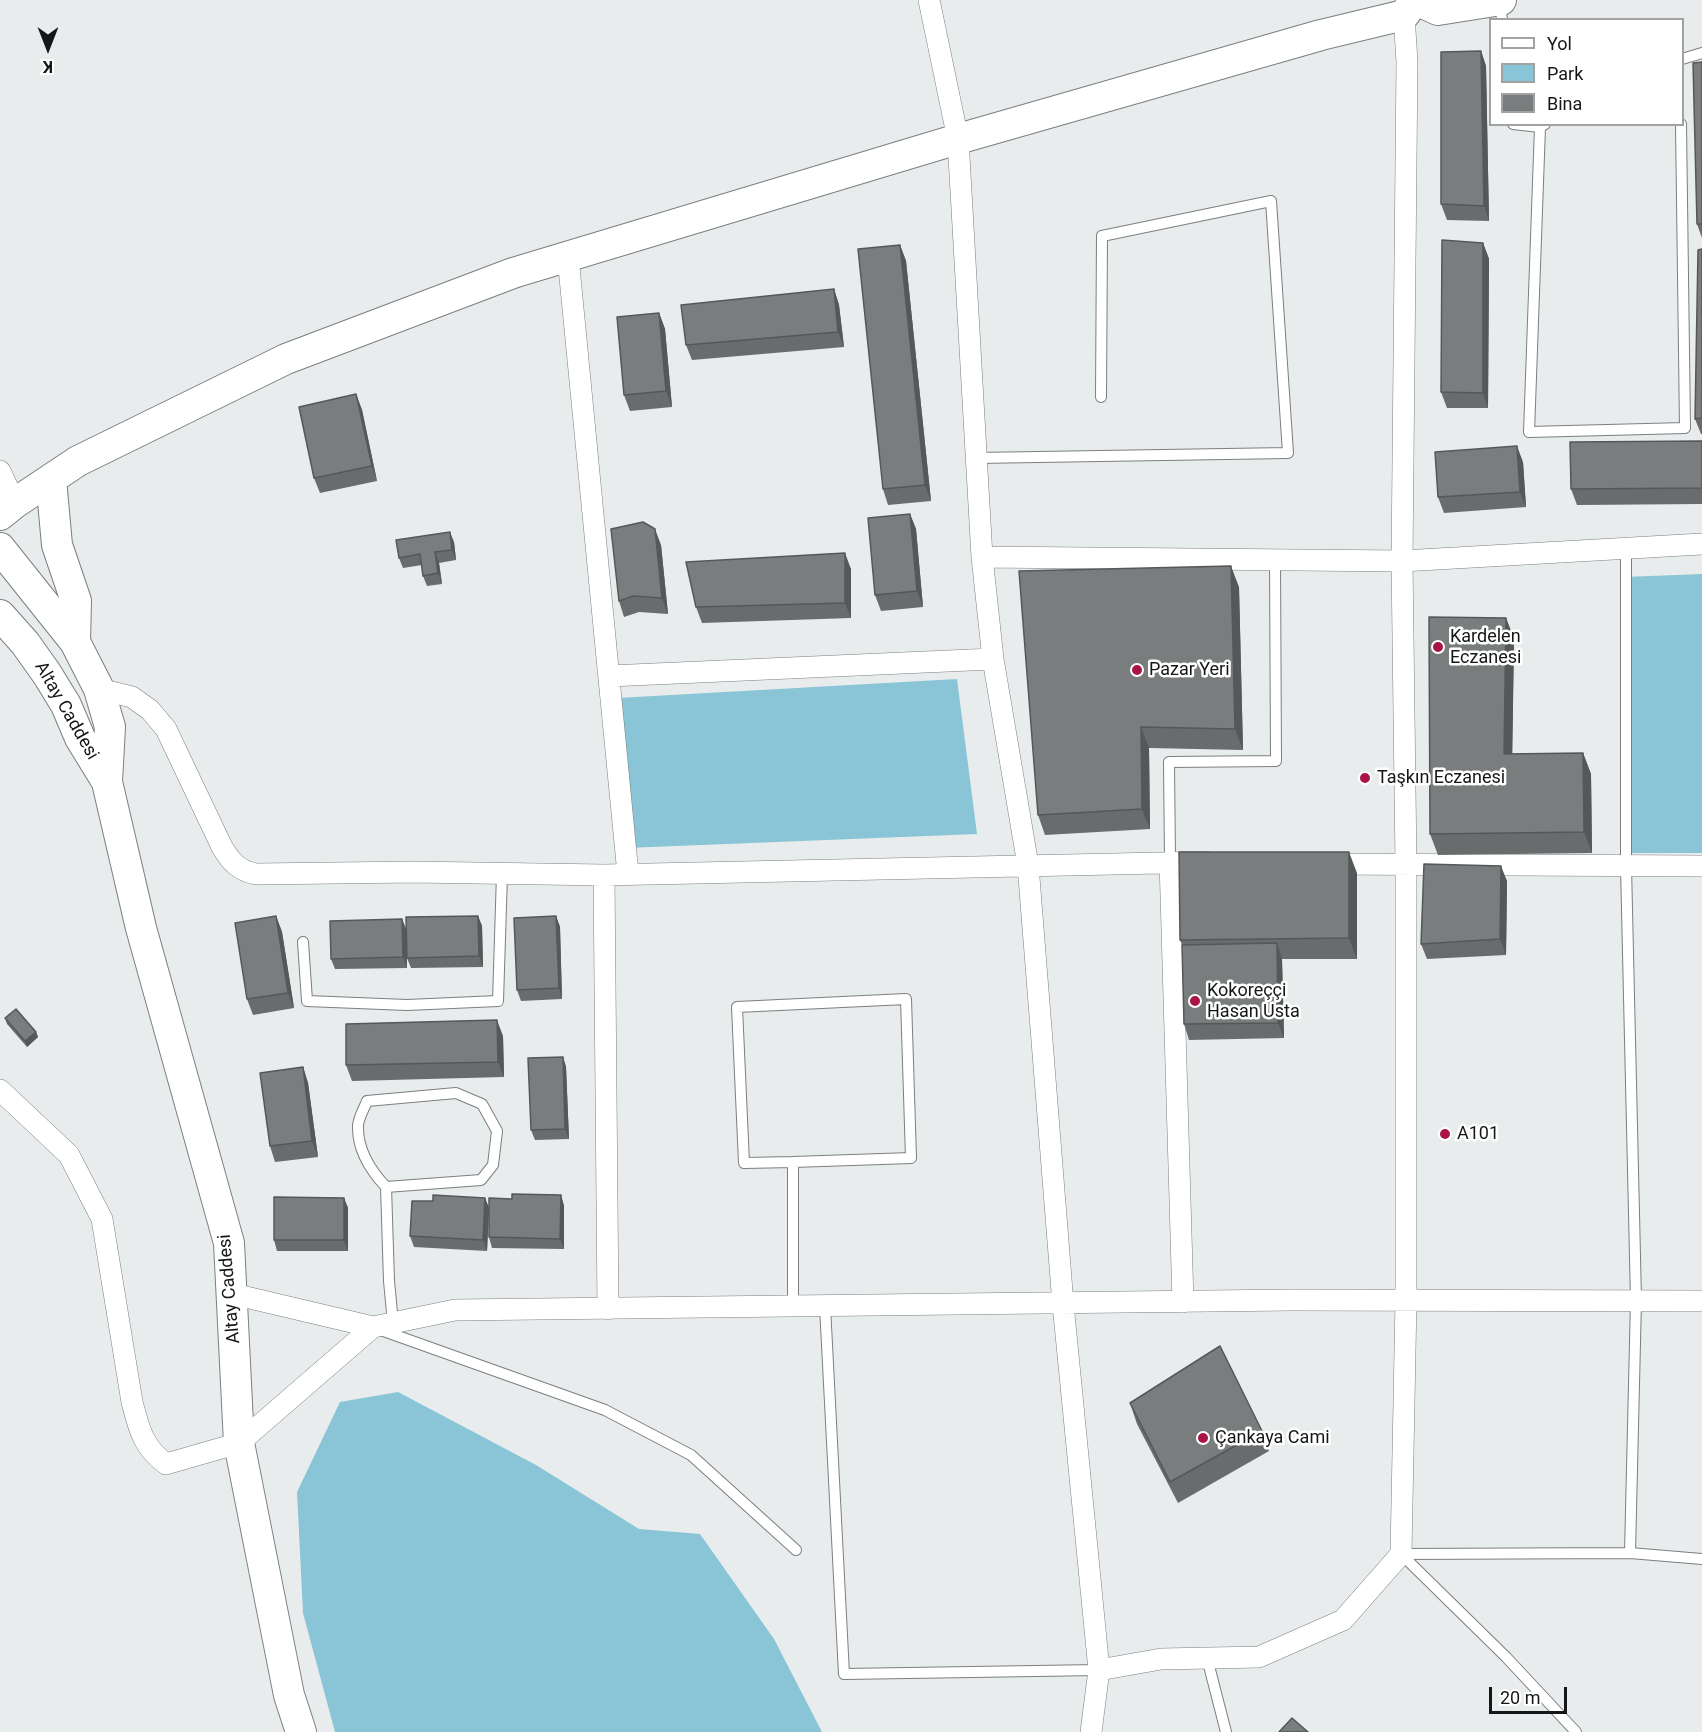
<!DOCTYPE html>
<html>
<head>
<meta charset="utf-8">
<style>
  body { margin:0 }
  #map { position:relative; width:1702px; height:1732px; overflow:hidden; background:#e8eced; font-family:Roboto,sans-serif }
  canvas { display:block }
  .legend { position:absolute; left:1489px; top:18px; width:195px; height:108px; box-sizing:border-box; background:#fff; border:2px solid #a1a2a2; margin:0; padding:8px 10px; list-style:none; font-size:18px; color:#151617 }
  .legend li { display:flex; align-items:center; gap:12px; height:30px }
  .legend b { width:30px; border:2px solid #a1a2a2 }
  .north { position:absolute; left:18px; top:18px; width:60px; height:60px; -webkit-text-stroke:4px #fff; paint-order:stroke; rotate:180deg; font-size:16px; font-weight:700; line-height:24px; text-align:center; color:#151617 }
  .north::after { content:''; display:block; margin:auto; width:21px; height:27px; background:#151617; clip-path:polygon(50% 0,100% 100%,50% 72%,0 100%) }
  .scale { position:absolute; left:1489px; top:1687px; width:78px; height:27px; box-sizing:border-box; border:3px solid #151617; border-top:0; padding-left:8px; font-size:18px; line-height:21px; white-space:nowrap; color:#151617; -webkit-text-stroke:4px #fff; paint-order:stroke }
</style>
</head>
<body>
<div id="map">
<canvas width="1702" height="1732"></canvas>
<ul class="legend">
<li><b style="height:8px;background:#fff"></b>Yol</li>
<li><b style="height:16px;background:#89c5d7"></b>Park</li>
<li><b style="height:16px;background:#7a7d7e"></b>Bina</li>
</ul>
<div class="north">K</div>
<div class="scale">20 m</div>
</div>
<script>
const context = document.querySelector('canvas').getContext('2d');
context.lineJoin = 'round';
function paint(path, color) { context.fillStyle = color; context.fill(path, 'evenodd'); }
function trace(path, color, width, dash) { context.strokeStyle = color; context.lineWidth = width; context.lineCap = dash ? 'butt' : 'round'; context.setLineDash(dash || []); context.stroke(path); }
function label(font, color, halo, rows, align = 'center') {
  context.font = font + ' Roboto,sans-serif'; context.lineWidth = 5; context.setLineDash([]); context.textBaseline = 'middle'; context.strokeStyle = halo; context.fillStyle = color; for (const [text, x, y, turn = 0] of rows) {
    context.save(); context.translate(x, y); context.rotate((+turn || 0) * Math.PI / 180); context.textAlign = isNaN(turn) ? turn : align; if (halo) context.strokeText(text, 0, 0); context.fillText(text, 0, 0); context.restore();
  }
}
paint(new Path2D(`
  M1702 574V853H1629L1624 577Z
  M957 679 977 834 626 848 618 698Z
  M398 1392 536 1465 639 1529 700 1534 774 1639 822 1732H335L303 1613 297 1492 340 1402Z`), '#89c5d7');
const service = new Path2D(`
  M1500 1 1502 20
  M1682 59 1702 53
  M1513 124 1540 127 1545 124
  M1540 127 1529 432 1685 428 1681 124
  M976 458 1288 453 1271 201 1102 236 1101 397
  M1626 549V866L1636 1300 1630 1553
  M1170 861 1169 762 1276 761 1275 560
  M303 942 307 1001 407 1005 498 1001 502 874
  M793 1162 744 1163 737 1007 906 999 911 1158 793 1162V1307
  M386 1187C371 1171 358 1151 358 1128 357 1120 364 1109 367 1101L456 1093 482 1104 497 1131 493 1165 481 1180 386 1187 389 1281 393 1323
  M825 1306 844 1674 1099 1670
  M378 1329 605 1410 691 1455 796 1550
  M1401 1554 1630 1553 1702 1559
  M1401 1554 1506 1657 1576 1732
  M1207 1658 1226 1732`);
const minor = new Path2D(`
  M929 0 958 139 982 557
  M568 257 628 874
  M0 471 15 503
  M609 676 993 659
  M99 689 132 697 150 710 166 729 222 847C231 862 239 871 256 874L414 872 604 875 1206 862
  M1170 861 1183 1302
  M1325 864 1702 866
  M604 875 608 1309
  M0 1090 69 1155 102 1219 132 1402C139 1429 143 1447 166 1464L239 1443 373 1327
  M233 1294 373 1327 455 1310 1291 1300 1702 1301
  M1099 1670 1161 1659 1259 1657 1343 1620 1401 1554 1406 1300V865L1402 561 1407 62 1404 15
  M1091 1732 1099 1670 1063 1304 1028 865 993 659 982 557 1402 561 1702 544`);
const secondary = new Path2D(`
  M1416 0 1438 10 1501 0
  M51 479 57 545 76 601 75 642
  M0 515 15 503 78 461 286 359 513 273 958 139 1321 35 1404 15 1415 0
  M0 548 75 642 99 689 110 727 107 782 141 928 229 1243 239 1443 289 1695 301 1732
  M0 615 25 643 47 674 66 705 80 738 107 782`);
trace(service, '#7b7f80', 12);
trace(minor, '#7b7f80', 22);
trace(secondary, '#7b7f80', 32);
trace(service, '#fff', 10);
trace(minor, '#fff', 21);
trace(secondary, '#fff', 30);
paint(new Path2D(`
  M1481 51 1486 66 1489 221 1447 220 1441 204Z
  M1702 62V238L1697 224Z
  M1483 243 1489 259 1488 408H1447L1441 392Z
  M900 245 906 261 931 501 888 505 883 489Z
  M1702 249V434H1701L1695 419Z
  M834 289 839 305 844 347 692 360 686 345Z
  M659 313 665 329 672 407 630 411 624 395Z
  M356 394 362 410 377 481 320 493 314 478Z
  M1702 441V504L1577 505 1571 489Z
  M1523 462 1526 507 1444 513 1438 497Z
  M910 514 916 529 923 607 881 611 875 595Z
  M454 542 456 560 439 563 442 584 427 586 423 576 422 565 403 568 399 558Z
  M661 545 668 614 639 612 624 617 619 601Z
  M851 569V618L702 623 696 607Z
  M1239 587 1243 750 1149 748 1150 829 1045 835 1038 815Z
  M1506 618 1514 639 1512 754 1583 753 1591 774 1592 853 1438 855 1430 834Z
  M1357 873V959H1282L1284 1038 1189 1040 1184 1024 1182 945 1180 940Z
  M1507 881 1506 955 1427 959 1421 944Z
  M276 916 282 932 294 1008 253 1015 247 999Z
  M478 916 482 926 483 967 411 968 407 958Z
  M556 916 560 927 562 999 521 1001 517 990Z
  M402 919 406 929 407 968 335 969 331 959Z
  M5 1018 36 1032 38 1037 27 1047 7 1024Z
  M503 1036 504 1077 352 1081 346 1065Z
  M563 1057 566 1067 569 1139 535 1140 531 1130Z
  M303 1067 308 1083 318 1157 275 1162 270 1146Z
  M561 1195 564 1206V1249L492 1248 489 1237 512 1199Z
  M344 1198 348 1208V1251H277L274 1240Z
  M485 1198 489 1208 487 1251 414 1247 410 1236 433 1201Z
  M1130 1403 1262 1431 1269 1451 1178 1503 1137 1424Z`), '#696c6c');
paint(new Path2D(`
  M1481 51 1486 66 1489 221 1484 206Z
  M1483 243 1489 259 1488 408 1483 393Z
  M900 245 906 261 931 501 925 485Z
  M834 289 839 305 844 347 838 332Z
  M659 313 665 329 672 407 666 391Z
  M356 394 362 410 377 481 372 466Z
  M1517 446 1523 462 1526 507 1520 492Z
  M910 514 916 529 923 607 917 591Z
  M655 529 661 545 668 614 662 598Z
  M450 532 454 542 456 560 452 550Z
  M435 552 439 563 442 584 438 573Z
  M845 553 851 569V618L845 603Z
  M1231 566 1239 587 1243 750 1235 729Z
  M1506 618 1514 639 1512 775 1504 754Z
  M1141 727 1149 748 1150 829 1142 809Z
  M1583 753 1591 774 1592 853 1584 832Z
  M1349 852 1357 873V959L1349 938Z
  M1501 866 1507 881 1506 955 1500 939Z
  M276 916 282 932 294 1008 288 993Z
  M478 916 482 926 483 967 479 956Z
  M556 916 560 927 562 999 559 988Z
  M402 919 406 929 407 968 403 957Z
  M1277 943 1282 959 1284 1038 1278 1023Z
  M497 1020 503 1036 504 1077 498 1062Z
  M36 1032 38 1037 27 1047 25 1041Z
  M563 1057 566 1067 569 1139 565 1129Z
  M303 1067 308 1083 318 1157 312 1141Z
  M561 1195 564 1206V1249L560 1239Z
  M344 1198 348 1208V1251L344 1240Z
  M485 1198 489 1208 487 1251 483 1240Z`), '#555858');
const building = new Path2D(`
  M1481 51 1484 206 1441 204V52Z
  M1702 62V224H1697L1693 63Z
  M1442 240 1483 243V393L1441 392Z
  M900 245 925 485 883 489 858 249Z
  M1702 249V418L1695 419 1698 250Z
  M834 289 838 332 686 345 681 305Z
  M659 313 666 391 624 395 617 317Z
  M356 394 372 466 314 478 299 407Z
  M1702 441V488L1571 489 1570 442Z
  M1517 446 1520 492 1438 497 1435 452Z
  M910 514 917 591 875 595 868 518Z
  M643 522 655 529 662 598 633 596 619 601 611 529Z
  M450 532 452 550 435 552 438 573 423 576 420 554 399 558 396 540Z
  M845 553V603L696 607 686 562Z
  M1231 566 1235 729 1141 727 1142 809 1038 815 1019 571Z
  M1429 617 1506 618 1504 754 1583 753 1584 832 1430 834Z
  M1179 852H1349V938L1180 940Z
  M1424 864 1501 866 1500 939 1421 944Z
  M276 916 288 993 247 999 235 923Z
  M478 916 479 956 407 958 406 917Z
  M556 916 559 988 517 990 514 918Z
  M402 919 403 957 331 959 330 921Z
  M1277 943 1278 1023 1184 1024 1182 945Z
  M16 1009 36 1032 25 1041 5 1018Z
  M497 1020 498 1062 346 1065V1024Z
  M563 1057 565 1129 531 1130 528 1058Z
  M303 1067 312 1141 270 1146 260 1073Z
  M512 1194 561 1195 560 1239 489 1237V1198L512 1199Z
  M433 1195 485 1198 483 1240 410 1236 412 1201H433Z
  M274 1197 344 1198V1240H274Z
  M1220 1346 1262 1431 1170 1482 1130 1403Z
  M1292 1718 1308 1732H1279Z`);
paint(building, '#7a7d7e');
trace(building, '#555858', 1.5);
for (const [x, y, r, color] of [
  [1438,647,6,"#a91447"],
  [1137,670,6,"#a91447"],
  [1365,778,6,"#a91447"],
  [1195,1001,6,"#a91447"],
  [1445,1134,6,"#a91447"],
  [1203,1438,6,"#a91447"]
]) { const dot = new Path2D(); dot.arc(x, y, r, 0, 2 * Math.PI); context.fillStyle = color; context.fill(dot); trace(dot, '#fff', 2); }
label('18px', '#151617', '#fff', [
  ["Kardelen",1450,637],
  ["Eczanesi",1450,658],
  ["Pazar Yeri",1149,670],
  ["Taşkın Eczanesi",1377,778],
  ["Kokoreççi",1207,991],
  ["Hasan Usta",1207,1012],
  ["A101",1457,1134],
  ["Çankaya Cami",1215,1438]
], 'left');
label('18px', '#151617', '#fff', [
  ["Altay Caddesi",66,711,60],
  ["Altay Caddesi",230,1289,-95]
]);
</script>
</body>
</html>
